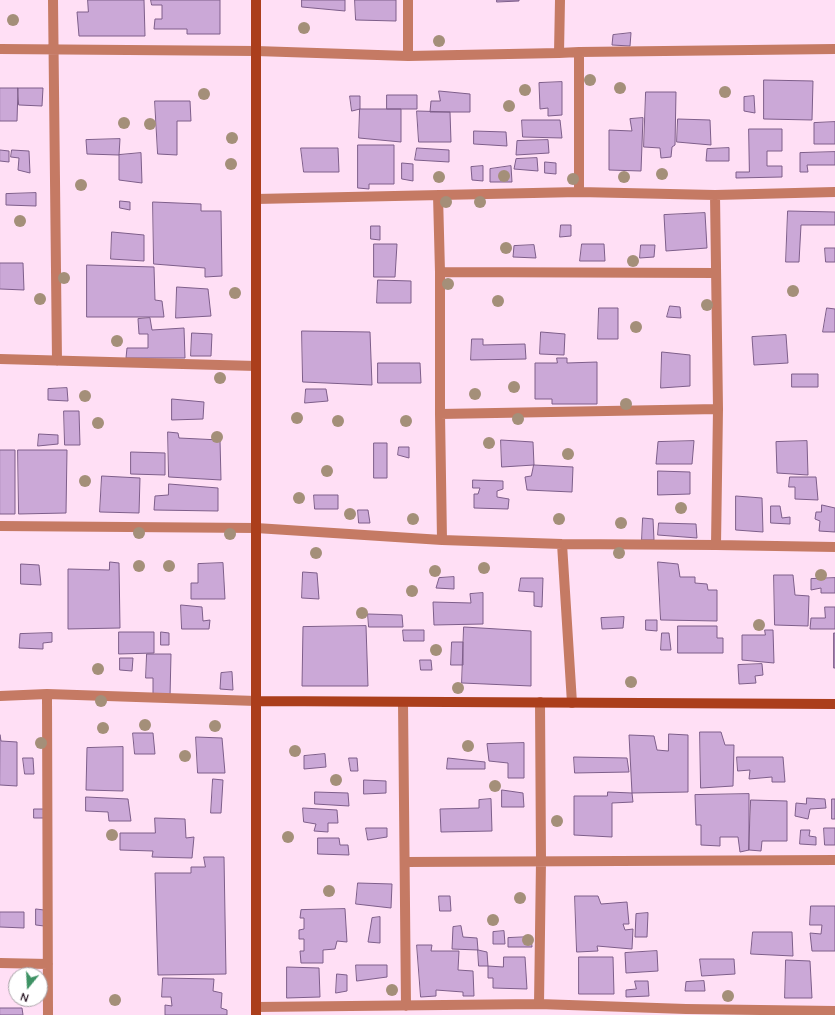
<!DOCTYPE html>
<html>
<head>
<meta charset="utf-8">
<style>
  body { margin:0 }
  #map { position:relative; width:835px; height:1015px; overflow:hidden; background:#ffdff5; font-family:Quicksand,sans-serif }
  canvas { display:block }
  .north { position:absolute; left:8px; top:967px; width:40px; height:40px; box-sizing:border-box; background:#fff; border:1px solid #a9a2a7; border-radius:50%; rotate:198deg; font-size:11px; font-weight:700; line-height:16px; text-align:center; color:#291624 }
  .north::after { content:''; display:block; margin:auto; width:14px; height:18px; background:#3e9264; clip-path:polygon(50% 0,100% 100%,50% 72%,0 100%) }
</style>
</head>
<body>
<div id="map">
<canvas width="835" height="1015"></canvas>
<div class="north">N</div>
</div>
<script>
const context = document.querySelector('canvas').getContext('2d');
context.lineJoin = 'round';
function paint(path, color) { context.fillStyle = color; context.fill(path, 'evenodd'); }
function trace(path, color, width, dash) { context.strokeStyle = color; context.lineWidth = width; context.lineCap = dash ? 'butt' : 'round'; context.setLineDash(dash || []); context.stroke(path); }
const building = new Path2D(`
  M88 0H144L145 36H79L77 12H88Z
  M151 0H220V34H187V29H154L155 19H162V5H152Z
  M302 0H345V11L302 7Z
  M355 0H396V21L356 20Z
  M497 0H519V1L497 2Z
  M631 33 630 46 612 45 613 35Z
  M764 80 813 81 812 120 764 119Z
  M562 82V115L548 116V108L540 109 539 83Z
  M0 88H18L17 121H0Z
  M18 88H43L42 106 19 105Z
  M439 91 470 94V112H430L431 101H440Z
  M646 92H676L675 145 672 147 671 157 661 158 660 148 644 147Z
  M387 95H417V109H387Z
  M350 96H360V109L352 111Z
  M754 96 755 113 744 111V97Z
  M155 101H190L191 121H177V155L158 154Z
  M360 109H401V142L359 138Z
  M417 111 450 112 451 142H419Z
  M643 118 641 171 609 170V130L632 131 630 119Z
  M678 119 710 120 711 145 677 142Z
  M522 120H560L562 138 523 137Z
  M835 122V144H814V123Z
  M749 129H782V151H767V166H782V177L736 178V172H749Z
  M474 131 506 132 507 146 474 144Z
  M120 139 119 155 87 154 86 140Z
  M548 140 549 153 516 155 517 141Z
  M358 145H394V184H369V189L358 188Z
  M301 148H338L339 172H304Z
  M417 148 449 150V162L415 160Z
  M729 148V161H706L707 149Z
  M0 150 9 151V162L0 161Z
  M12 150 29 151 30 173 18 170 19 158 11 157Z
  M835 152V165H807L808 172H800V153Z
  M141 153 142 183 119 180V155Z
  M537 158 538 171 514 169 516 159Z
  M545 162 556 163V174L545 173Z
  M402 163 413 164V181L402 179Z
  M483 166V181L472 180 471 167Z
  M511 166 512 182H490V169Z
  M36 193V206L6 205V194Z
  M120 201 130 202V210L120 208Z
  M153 202 201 204V211H221L222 276 205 277V268L154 264Z
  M788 211 835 212V225H801L799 262H786Z
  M705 213 707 248 666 251 664 215Z
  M561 225H571V236L560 237Z
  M371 226H380V240L371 239Z
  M112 232 144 235V261L111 259Z
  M374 244H397L395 277H374Z
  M582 244H604L605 261H580Z
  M534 245 536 258 513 257 514 246Z
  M641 245H655L654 257 640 258Z
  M825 248H835V262H826Z
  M0 263H23L24 290 0 289Z
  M87 265 154 267 155 300 162 301 164 317H87Z
  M378 280 411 281V303H377Z
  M177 287 208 289 211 316 176 318Z
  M670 306 680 307 681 318 667 317Z
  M599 308H618V339H598Z
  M827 308 835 309V332H823Z
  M150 318 152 330 184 328 185 358H126L127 348H148V334H139L138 319Z
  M302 331 370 332 372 385 303 382Z
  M541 332 565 334 564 355 540 354Z
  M192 333 212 334 211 356H191Z
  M786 335 788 363 754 365 752 337Z
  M472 339H483V345L525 344 526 359 471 360Z
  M662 352 690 355V386L661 388Z
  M557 358H567V363L597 362V404H552V399H535V363H557Z
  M378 363H420L421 383H378Z
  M792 374H818V387H792Z
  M67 388 68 401 48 400V389Z
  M306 389H326L328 401 305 403Z
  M172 399 204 402 203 419 172 420Z
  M64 411H79L80 445H65Z
  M168 432 178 433 179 438 220 440 221 480 169 477Z
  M39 434 58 435V444L38 446Z
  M501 440 533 442 534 465 502 467Z
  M694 441 692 464H656L658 442Z
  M807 441 808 475 777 473 776 442Z
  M374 443H387V478H374Z
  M399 447H409V458L398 455Z
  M0 450H15V514H0Z
  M18 450H67L66 513 19 514Z
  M131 452 165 453V475L131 474Z
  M534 465 573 467 572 492 527 490 525 477 531 476Z
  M658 471 690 472V494L658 495Z
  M102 476 140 478 139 513 100 512Z
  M790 477H816L818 500 795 499V487H789Z
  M473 480 503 481V489L497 491V497L509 499 508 509 474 508V494H478L480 488H473Z
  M169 484 218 488V511L154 510 155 496 168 495Z
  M314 495H338V509H315Z
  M736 496 762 498 763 532 736 530Z
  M822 505 835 508V532L819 531 820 521 815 519 816 512H821Z
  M771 506H780L782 518 790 517V524L771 523Z
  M358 510H368L370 523H359Z
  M643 518 653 519 654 540H642Z
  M659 523 696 524 697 538 658 535Z
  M110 562 119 563 120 628 68 629V569L109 570Z
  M658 562 678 564 680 577H695V583L707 584 708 590H717V621L661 620Z
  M223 563 225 599H191V583H198V564Z
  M21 564 39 565 41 585 21 584Z
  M303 572 317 573 319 599 302 598Z
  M774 575H793L795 595 809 596 808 626 775 625Z
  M454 577V589L436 588 439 578Z
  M521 578H543L542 607 534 606V592L519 591Z
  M835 578V593H821V588L811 590V579Z
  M483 593V624L434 625 433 602 471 603 470 594Z
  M181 605 202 607 203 621 210 620 209 629H182Z
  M825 607H835V629H810L811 618H825Z
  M368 614 402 615 403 627H369Z
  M624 617 623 628 602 629 601 618Z
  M646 620H657V631L646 630Z
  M366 626 368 686H302L303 627Z
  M678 626H717V638H723V653H678Z
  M464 627 531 631V686L462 683Z
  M403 630H424V641H404Z
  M765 630H773L774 663 742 660V635H765Z
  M119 632H154V653L119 654Z
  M161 632 169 633V645H161Z
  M52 633V642L43 643V649L19 648 20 634Z
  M662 633H669L671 650H661Z
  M834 633H835V668H834Z
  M452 642H463V665H451Z
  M147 654H171L170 697 153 696V678H146Z
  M120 658H133L132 671 120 670Z
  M420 660H431L432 670H421Z
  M762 664 763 675 755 676 756 683 739 684 738 665Z
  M232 672 233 690 220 689 221 673Z
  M700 732H721L725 745H734L733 786 701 788Z
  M133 733H153L155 754H135Z
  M669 734 688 735V792L632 793 629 735 654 736 657 750 668 751Z
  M0 735 1 741 17 742V786L0 785Z
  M196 737 222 738 225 773H198Z
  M524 743V778H508V763L489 761 487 744Z
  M123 747V791L86 790 87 748Z
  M325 754 326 767 304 769V756Z
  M574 757 627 758 629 772 575 773Z
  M737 757H783L785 782H772V777L749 779 750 770 738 771Z
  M23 758H33L34 774H25Z
  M349 758H357L358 771H351Z
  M448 758 485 762V769H447Z
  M213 779 223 780 221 813H211Z
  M364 780 386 781V793L364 794Z
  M502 790 523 793 524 807H502Z
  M315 792 348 793 349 806 315 804Z
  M608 792 632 793 633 802 612 803V837L574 835V796H607Z
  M749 794V850L740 852 738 837H720V846L701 845V825H696L695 795Z
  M86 797 128 799 131 821H109L108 812 86 811Z
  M807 798 825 799 826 808 810 809 808 819 795 816 796 803 806 804Z
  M491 799 492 831 441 832 440 809 479 808V800Z
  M832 799H835V819H832Z
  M751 800 787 801V841H762L761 851 749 850Z
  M303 808 337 810 338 823H328V832L314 831 316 824 304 822Z
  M34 809H44V818H34Z
  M155 818 185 819 186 838 194 837 192 858 152 857 153 851 120 850V833H155Z
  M366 828H387V837L368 840Z
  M824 828H835V845H825Z
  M801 830H810L809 836 816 837V845L800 844Z
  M318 838H339L340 845H348L349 855 318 854Z
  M204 857H224L226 974 158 975 155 873H191V867H205Z
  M358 883 392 884 391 908 356 904Z
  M439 896H450L451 911H440Z
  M575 896H598L601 904 627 902 629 924H623L625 930 633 929 632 949 597 946 598 951 577 952Z
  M811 906H835V951H812L810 933 821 934 822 925H810Z
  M36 909 44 910V926L36 925Z
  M345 909 347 942 337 941 335 949 323 950V963H301L300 951H304V939H299V930L304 929V918H300L301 910Z
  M0 912H24V928L0 927Z
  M648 913 647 937H635L636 914Z
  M380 917V943L368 942 372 918Z
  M461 926 463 937 477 938 478 950 452 949 453 927Z
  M504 931 505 944H493V932Z
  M753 932H792L793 956 751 954Z
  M531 937 532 947H508V938Z
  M417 945H432L431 951H459L458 970 473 971 474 996H463V992L436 990V996L421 997Z
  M478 950 487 952 488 966H479Z
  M657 951 658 971 626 973 625 953Z
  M504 957H525L527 989 493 988V978H488V966L503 967Z
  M579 957H613L614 994H579Z
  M700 959H734L735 974 702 976Z
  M786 960 810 961 812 998H785Z
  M356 965H387V977L357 981Z
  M287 967 319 968 320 997 287 998Z
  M337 974 347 975V991L336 993Z
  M163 978 214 979 213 991 222 993 221 1008 227 1010V1015H165V1005L172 1006 171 997H162Z
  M635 981H648L649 996 626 997V990L636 989Z
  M704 981 705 991H685L686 982Z
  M0 1008H22L23 1015H0Z`);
paint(building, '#cba8d7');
trace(building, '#7e5e8a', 1);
trace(new Path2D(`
  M53 0 57 361
  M0 49 256 51 408 56 559 53 579 52 835 49
  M579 52V192
  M559 53 560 0
  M408 56V0
  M438 195 440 272V414L442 540
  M715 195 718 409 716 545
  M256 199 579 192 715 195 835 192
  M440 272 716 273
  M0 359 256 366
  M440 414 718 409
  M0 526 256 528 442 540 562 544 716 545 835 547
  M562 544 572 703
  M47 694 48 1015
  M0 696 47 694 256 701
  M403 702 406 1006
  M405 862 835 860
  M0 963 48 964
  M539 1004 541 861 540 702
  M256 1007 539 1004 686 1009 835 1011`), '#c57a64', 10);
trace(new Path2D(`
  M256 0V1015
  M256 701 835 704`), '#ab3e1c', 10);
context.fillStyle = '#a48f79';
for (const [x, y] of [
  [13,20],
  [304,28],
  [439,41],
  [590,80],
  [620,88],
  [525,90],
  [725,92],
  [204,94],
  [509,106],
  [124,123],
  [150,124],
  [232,138],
  [231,164],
  [662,174],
  [504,176],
  [439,177],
  [624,177],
  [573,179],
  [81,185],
  [446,202],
  [480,202],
  [20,221],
  [506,248],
  [633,261],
  [64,278],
  [448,284],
  [793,291],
  [235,293],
  [40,299],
  [498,301],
  [707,305],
  [636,327],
  [117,341],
  [220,378],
  [514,387],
  [475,394],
  [85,396],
  [626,404],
  [297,418],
  [518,419],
  [338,421],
  [406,421],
  [98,423],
  [217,437],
  [489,443],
  [568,454],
  [327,471],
  [85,481],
  [299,498],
  [681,508],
  [350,514],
  [413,519],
  [559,519],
  [621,523],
  [139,533],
  [230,534],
  [316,553],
  [619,553],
  [139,566],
  [169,566],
  [484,568],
  [435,571],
  [821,575],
  [412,591],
  [362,613],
  [759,625],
  [436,650],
  [98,669],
  [631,682],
  [458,688],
  [101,701],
  [145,725],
  [215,726],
  [103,728],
  [41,743],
  [468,746],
  [295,751],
  [185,756],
  [336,780],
  [495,786],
  [557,821],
  [112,835],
  [288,837],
  [329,891],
  [520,898],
  [493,920],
  [528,940],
  [392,990],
  [728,996],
  [115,1000]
]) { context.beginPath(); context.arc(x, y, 6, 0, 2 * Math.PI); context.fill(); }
</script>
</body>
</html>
